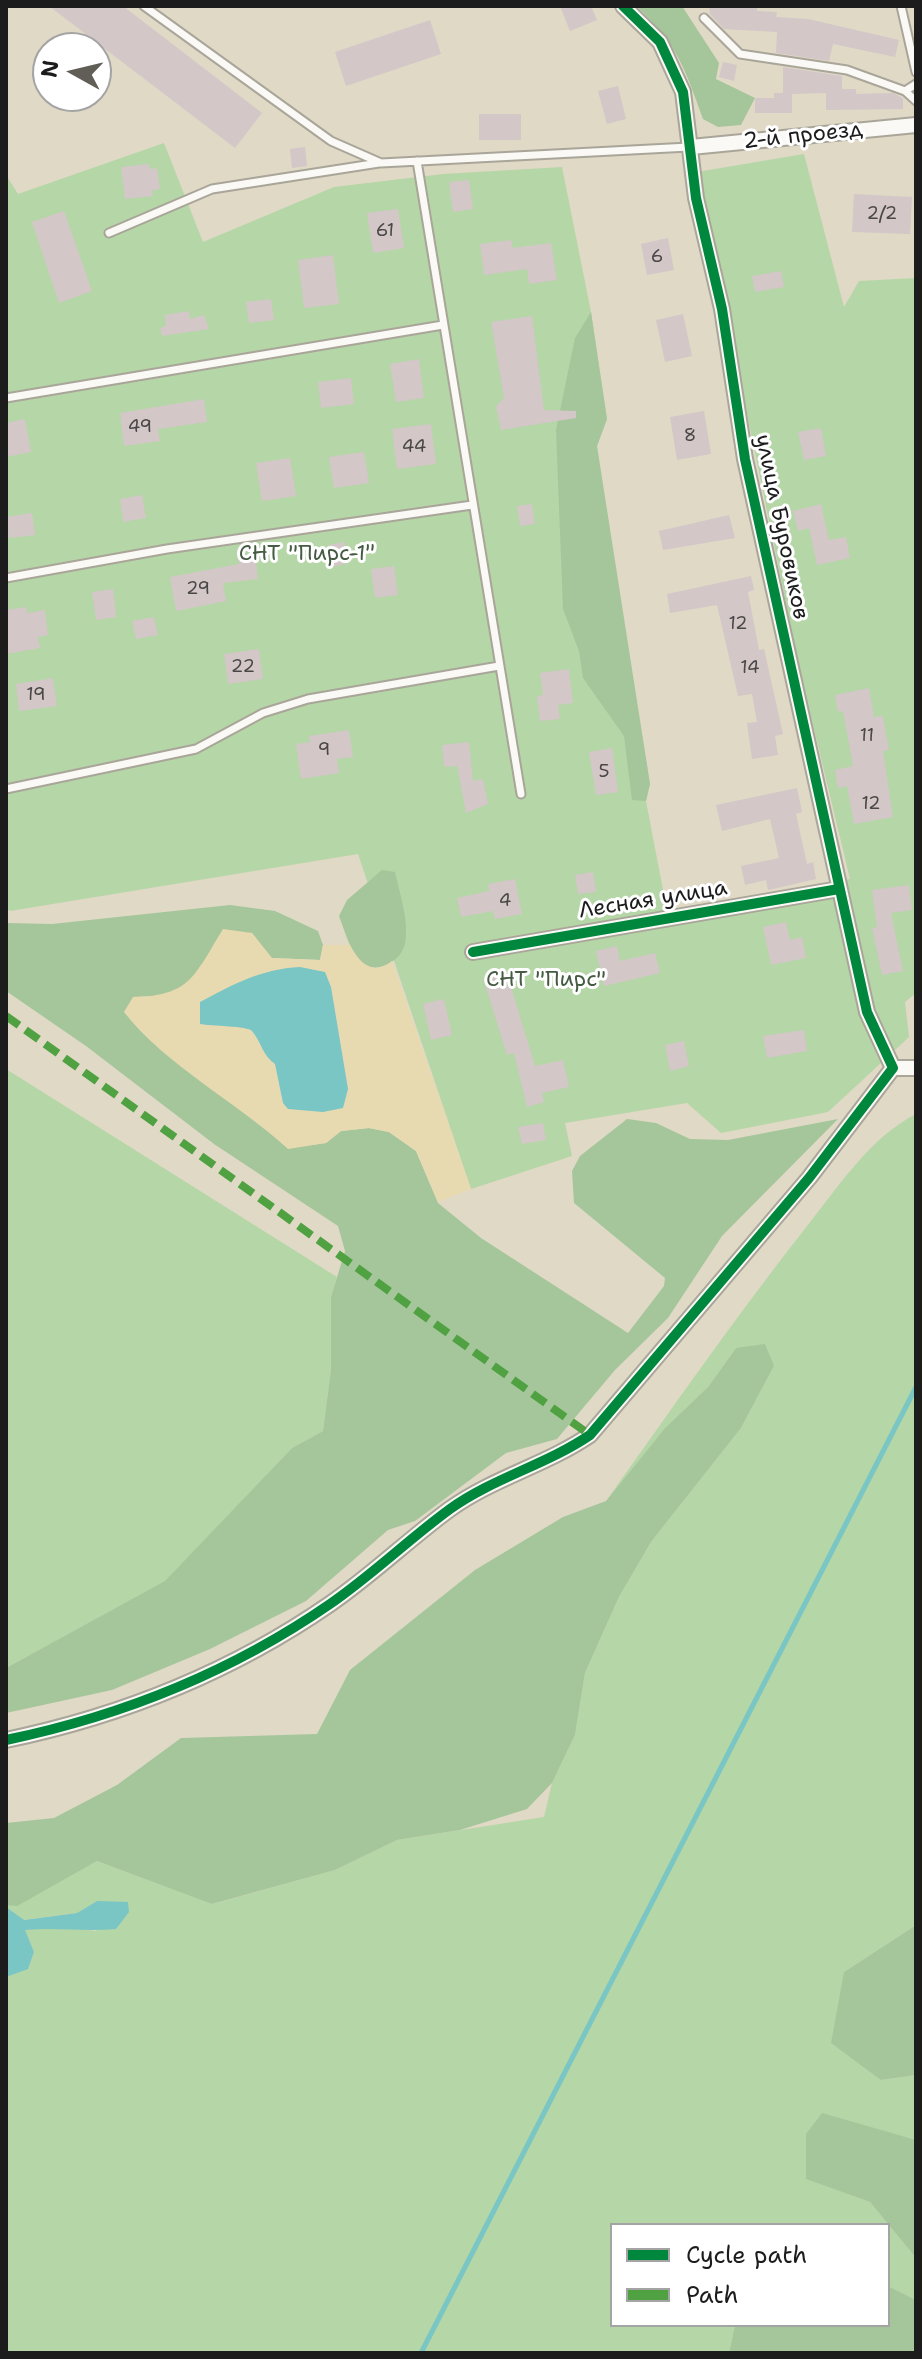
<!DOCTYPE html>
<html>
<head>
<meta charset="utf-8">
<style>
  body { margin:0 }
  #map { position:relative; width:922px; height:2359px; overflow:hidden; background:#e0d9c6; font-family:"Shantell Sans",sans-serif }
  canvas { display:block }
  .frame { position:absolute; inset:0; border:8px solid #1c1c1c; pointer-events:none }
  .legend { position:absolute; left:610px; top:2223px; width:280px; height:104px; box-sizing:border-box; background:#fff; border:2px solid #a4a4a4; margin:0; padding:10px 14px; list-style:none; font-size:24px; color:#1c1c1c }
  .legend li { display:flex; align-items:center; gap:16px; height:40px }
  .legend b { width:40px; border:2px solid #a4a4a4 }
  .north { position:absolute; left:32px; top:32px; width:80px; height:80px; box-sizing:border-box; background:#fff; border:2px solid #a4a4a4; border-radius:50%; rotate:278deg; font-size:22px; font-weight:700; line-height:32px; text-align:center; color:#1c1c1c }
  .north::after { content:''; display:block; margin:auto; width:28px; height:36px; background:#615e58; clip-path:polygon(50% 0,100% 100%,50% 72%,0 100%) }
</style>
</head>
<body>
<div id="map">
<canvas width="922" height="2359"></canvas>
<div class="frame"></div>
<ul class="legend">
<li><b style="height:10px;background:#00873e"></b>Cycle path</li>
<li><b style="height:10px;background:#4fa141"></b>Path</li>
</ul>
<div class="north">N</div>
</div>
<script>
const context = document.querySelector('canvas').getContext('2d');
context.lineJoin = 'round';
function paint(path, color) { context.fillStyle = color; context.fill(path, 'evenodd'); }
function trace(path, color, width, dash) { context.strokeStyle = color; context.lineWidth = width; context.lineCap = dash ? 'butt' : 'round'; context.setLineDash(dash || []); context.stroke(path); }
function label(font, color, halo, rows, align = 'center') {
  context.font = font + ' "Shantell Sans",sans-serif'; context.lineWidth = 6; context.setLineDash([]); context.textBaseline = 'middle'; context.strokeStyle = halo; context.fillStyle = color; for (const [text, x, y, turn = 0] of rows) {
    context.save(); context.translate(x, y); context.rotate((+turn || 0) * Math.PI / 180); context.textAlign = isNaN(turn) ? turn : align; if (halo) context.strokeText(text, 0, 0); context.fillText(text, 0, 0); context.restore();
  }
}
paint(new Path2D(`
  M164 143 203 242 334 187 443 174 562 167 591 312 607 419 597 446 605 507 650 784 646 801 667 911 850 879 800 671 697 172 804 154 844 307 859 281 916 278V993L905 1002 909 1037 828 1112 721 1133 687 1103 565 1123 572 1156 471 1189 358 854 10 911 6 908V175L18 194Z
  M6 1069 337 1277 331 1297V1369L323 1431 292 1448 166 1581 6 1668Z
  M916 1114V1925L844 1972 881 2080 916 2075V2140L869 2128 807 2179 870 2202 916 2258V2300L888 2286V2225H612V2325H735L729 2353H6V1977L28 1968 34 1952 24 1930 61 1926 96 1931 97 1901 77 1913 23 1920 6 1907V1888L63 1878 97 1861 213 1904 335 1870 397 1840 544 1817 552 1783 575 1735 585 1673 619 1597 651 1542 741 1428 774 1366 736 1348 708 1387 665 1428 606 1501C673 1407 739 1312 811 1221 841 1183 871 1137 916 1114Z`), '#b5d6a6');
paint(new Path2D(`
  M636 6H682L719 63 716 79 755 98 741 125 718 127 703 119C685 69 677 43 636 6Z
  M591 312 607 419 597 446 650 784 646 801 632 800 624 736 583 678 579 651 563 609 556 430 575 338Z
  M382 870 395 872C399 891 407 914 406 934 406 945 402 955 393 961 358 984 349 942 339 916L347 900Z
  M230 905 275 911 318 931 323 945 320 960 271 958 252 933 201 965 188 985 161 996 133 997 288 1148 326 1143 341 1131 369 1128 389 1132 416 1151 438 1203 481 1238 628 1333 664 1286 665 1278 574 1203 572 1171 580 1156 627 1119 656 1123 690 1139 728 1140 838 1119 722 1236 668 1318 615 1370 557 1439 506 1453 415 1521 388 1530 306 1601 210 1649 112 1690 6 1713V1668L165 1581 292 1448 323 1431 331 1369V1297L345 1251 338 1226 214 1144 86 1046 6 991V923L52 924Z
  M765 1344 774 1366 741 1428 651 1542 619 1597 585 1673 575 1735 552 1783 527 1809 460 1830 397 1840 335 1870 212 1904 97 1861 17 1906 6 1905V1823L54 1818 117 1785 181 1738 317 1734 350 1670 475 1570 563 1517 606 1501 665 1428 708 1387 736 1348Z
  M916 1925V2075L881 2080 831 2043 844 1972Z
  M822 2113 916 2140V2258L870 2202 806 2179V2134Z
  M888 2286 916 2300V2353H729L735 2325H888Z`), '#a5c69b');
paint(new Path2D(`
  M223 929 252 933 272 958 320 960 323 945H350C360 964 373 976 392 961L471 1189 438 1202 416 1151 389 1132 369 1128 341 1131 326 1143 288 1149C237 1102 165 1065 124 1012L133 997C192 996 195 974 223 929ZM331 987 348 1089 343 1108 283 1103 275 1064C261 1054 260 1036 246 1027Z`), '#e8dab0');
paint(new Path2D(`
  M300 967 325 972 331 987 348 1089 343 1108 323 1112 288 1109 283 1103 275 1064C262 1055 262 1043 252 1031 248 1026 210 1026 200 1024V1002C234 984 261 969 300 967Z
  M97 1901 128 1902 129 1912 116 1929C85 1932 56 1927 25 1930L34 1952 28 1969 6 1977V1907L24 1920 77 1913Z`), '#7ac6c5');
trace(new Path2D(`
  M421 2353 916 1387`), '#7ac6c5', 5);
paint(new Path2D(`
  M49 6H123L262 113 235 148Z
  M560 6H591L597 20 570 31Z
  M709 6H757V11L777 12 776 17 808 19 899 40 895 57 833 44 829 61 776 53 777 32 724 29 710 14Z
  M430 20 441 54 346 86 335 52Z
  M723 62 737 65 734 81 719 77Z
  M783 67 842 76V89H856V94L893 93 903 98V109L826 110V93L792 94V113H755V98H774V93H783Z
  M618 86 626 119 607 124 598 91Z
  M479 114H521V140H479Z
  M305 147 307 166 292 168 290 149Z
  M149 164 150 169 157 168 160 189 152 190 153 196 125 199 121 167Z
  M469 180 473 209 453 212 449 182Z
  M854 194 912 197 910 234 852 232Z
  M398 209 404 248 373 253 367 213Z
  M64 211 92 291 59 303 32 222Z
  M668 238 674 270 647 275 641 244Z
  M511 240 513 248 551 243 557 280 529 284 527 269 484 275 480 244Z
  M333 255 339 304 304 308 298 260Z
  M781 271 784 287 755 292 752 276Z
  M271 299 274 320 249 323 246 302Z
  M189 311 190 319 204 315 209 329 162 336 160 328 166 326 165 315Z
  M683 314 692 356 665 362 656 320Z
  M532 316 544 410 576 411V418L501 430 496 406 504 398 491 322Z
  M419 359 424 398 396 402 390 364Z
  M351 378 354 404 321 408 318 382Z
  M204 399 207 422 158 429 160 441 124 446 120 413Z
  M704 411 711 454 677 460 670 417Z
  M25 419 31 452 6 457V423Z
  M431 424 436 464 397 469 392 429Z
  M821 428 826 456 804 460 798 432Z
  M364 452 369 483 334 488 329 457Z
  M290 458 296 496 262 501 256 463Z
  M142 495 146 518 123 522 120 499Z
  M532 504 535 524 520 526 517 506Z
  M821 504 829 540 846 537 850 558 817 565 809 528 798 531 793 511Z
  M32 513 35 535 9 538 6 517Z
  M729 515 735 538 663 550 659 531Z
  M344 542 349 563 332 567 328 545Z
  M255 555 258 579 223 583 226 601 176 611 170 577 239 564 238 557Z
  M394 566 398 595 375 598 371 569Z
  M751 576 754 590 748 592 759 650 764 649 783 734 775 736 778 755 752 759 747 723 757 722 752 694 738 696 717 605 670 613 667 594Z
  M113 589 116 617 96 620 92 592Z
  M26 607 27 613 45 610 48 635 38 637 40 648 6 654V610Z
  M154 617 158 635 136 639 132 621Z
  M259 649 263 679 228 684 224 654Z
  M569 669 573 703 558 705 560 719 540 721 537 696 543 695 540 673Z
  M53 678 57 706 19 711 16 684Z
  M869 688 874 717 883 716 889 750 883 751 893 817 854 824 847 786 838 788 835 770 853 766 843 711 838 712 835 695Z
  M349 730 353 757 337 759 339 773 301 779 296 744 310 742 309 736Z
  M469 742 473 781 483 779 488 804 466 813 457 766 444 767 442 745Z
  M612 748 618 792 596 795 589 752Z
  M797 788 802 812 796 814 807 864 813 862 816 879 768 890 766 880 745 885 741 866 779 858 770 819 722 831 716 805Z
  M593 872 596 892 578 894 575 875Z
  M515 879 522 914 495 919 493 911 461 917 457 898 489 891 488 884Z
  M909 885 912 910 891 913 903 971 882 975 872 928 877 927 872 890Z
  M786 922 790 940 802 937 806 958 771 965 763 927Z
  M617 946 620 961 655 953 660 973 604 986 596 951Z
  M506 971 535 1066 563 1060 569 1087 542 1093 544 1102 527 1107 514 1053 507 1055 483 978Z
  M444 999 452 1035 431 1040 423 1004Z
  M804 1030 807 1051 767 1058 763 1036Z
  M684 1041 689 1066 670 1071 665 1045Z
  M543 1123 546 1140 522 1144 518 1127Z`), '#d3c7c8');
const lane = new Path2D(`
  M144 6 331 141 381 163 689 147
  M901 6 916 72
  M704 18 740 54 847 70 905 91 916 101
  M905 91 916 84
  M417 161 521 794
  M109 233 212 189 379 163
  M6 398 443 325
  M6 578 167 549 472 505
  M6 789 196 749 263 713 308 699 499 666`);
const street = new Path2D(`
  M623 6 660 42 683 92 696 198 722 309 745 459 867 1012 893 1068
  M691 147 916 125
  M473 952 839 889
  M893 1068H916
  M6 1740C121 1716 233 1671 330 1604 372 1575 409 1539 450 1509 493 1478 546 1465 590 1435L809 1178 893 1068`);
trace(lane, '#a9a599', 11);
trace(street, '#a9a599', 18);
trace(lane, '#faf9f6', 7);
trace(street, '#faf9f6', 14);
trace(new Path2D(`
  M6 1016 590 1435`), '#4fa141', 8, [16, 8]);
trace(new Path2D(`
  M473 952 839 889
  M6 1740C121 1716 233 1671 330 1604 372 1575 409 1539 450 1509 493 1478 546 1465 590 1435L809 1178 893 1068 867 1012 745 459 722 309 696 198 683 92 660 42 623 6`), '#00873e', 10);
label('18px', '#4a4747', null, [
  ["2/2",882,214],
  ["61",385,231],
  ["6",657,257],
  ["49",140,427],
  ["8",690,436],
  ["44",414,447],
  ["29",198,589],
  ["12",738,624],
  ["22",243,667],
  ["14",750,668],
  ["19",36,695],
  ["11",867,736],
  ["9",324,750],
  ["5",604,772],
  ["12",871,804],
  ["4",505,901]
]);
label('22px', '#1c1c1c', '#fff', [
  ["2-й проезд",803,136,-6],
  ["улица Буровиков",781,527,78],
  ["Лесная улица",653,900,-9]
]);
label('22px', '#455c43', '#fff', [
  ["СНТ \"Пирс-1\"",307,554],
  ["СНТ \"Пирс\"",546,980]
]);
</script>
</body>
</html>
